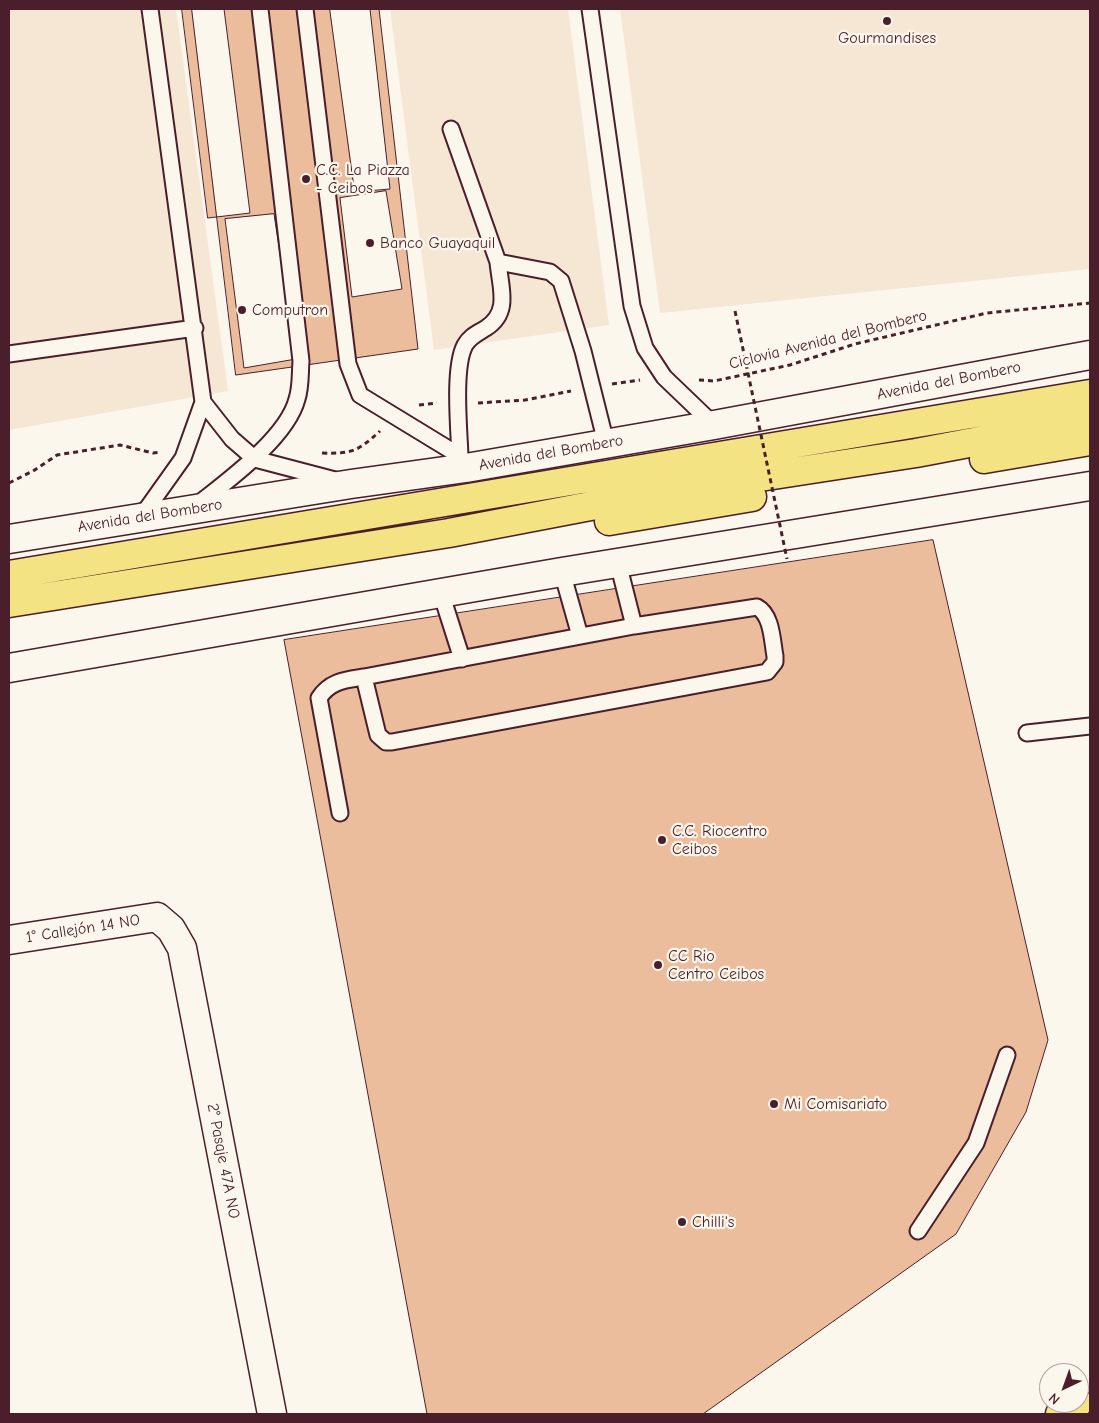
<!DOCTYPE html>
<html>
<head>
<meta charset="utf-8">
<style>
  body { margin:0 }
  #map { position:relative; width:1099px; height:1423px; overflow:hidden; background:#fbf7ec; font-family:"Comic Neue",sans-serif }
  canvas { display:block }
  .frame { position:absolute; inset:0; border:10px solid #4a1f2b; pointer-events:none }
  .north { position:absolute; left:1039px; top:1363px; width:50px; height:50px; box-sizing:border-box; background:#fbf7ec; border:1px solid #b4a19f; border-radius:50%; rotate:222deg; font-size:14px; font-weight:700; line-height:20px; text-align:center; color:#4a1f2b }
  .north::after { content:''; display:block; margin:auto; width:18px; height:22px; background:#4a1f2b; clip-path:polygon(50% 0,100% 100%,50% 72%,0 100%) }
</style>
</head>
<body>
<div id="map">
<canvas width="1099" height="1423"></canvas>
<div class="frame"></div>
<div class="north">N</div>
</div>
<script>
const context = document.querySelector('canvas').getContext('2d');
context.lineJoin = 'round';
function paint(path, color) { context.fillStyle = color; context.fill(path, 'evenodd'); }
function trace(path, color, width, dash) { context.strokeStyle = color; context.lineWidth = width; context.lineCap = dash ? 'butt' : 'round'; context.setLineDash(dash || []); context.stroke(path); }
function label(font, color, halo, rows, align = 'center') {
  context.font = font + ' "Comic Neue",sans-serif'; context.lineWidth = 4.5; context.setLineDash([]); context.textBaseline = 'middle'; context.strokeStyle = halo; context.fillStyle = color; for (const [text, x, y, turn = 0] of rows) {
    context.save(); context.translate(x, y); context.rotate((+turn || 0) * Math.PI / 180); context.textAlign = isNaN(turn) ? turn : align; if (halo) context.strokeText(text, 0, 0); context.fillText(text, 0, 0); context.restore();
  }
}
paint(new Path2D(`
  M9 9H176L228 391 9 430Z
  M390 9H568L609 325 434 350Z
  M620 9H1090V269L660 313Z`), '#f6e6d4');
const building = new Path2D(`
  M182 9H224L250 213 208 218Z
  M192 9H379L418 349 236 375Z
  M330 9H370L390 189 355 192Z
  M386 191 402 289 352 297 340 198Z
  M274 214 296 359 244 368 225 219Z
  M933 540 1048 1040 1026 1112 956 1234 703 1414H427L284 640Z`);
paint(building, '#ecbd9c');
trace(building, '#4a1f2b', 1);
const service = new Path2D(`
  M150 9 203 402
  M305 9 348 364 360 395 460 456
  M590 9 632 306 645 348 664 377 714 425
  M451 129 498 262 550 272 561 281 583 351 606 443
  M9 354 195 328
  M463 462 460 456C459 429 453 367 465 345 470 336 478 333 486 328 511 312 500 287 498 262
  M197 505C227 481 287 438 297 399 301 387 300 373 301 361L260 9
  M141 517 183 458 203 402 232 439 255 459 335 480
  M618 563 634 626
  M562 572 580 636
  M441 593 462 659
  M757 607C772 615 772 640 775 656V662L767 672 392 742H386L378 735 364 677 634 626Z
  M1027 733 1090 726
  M340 813 319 698C330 681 345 680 364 677
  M918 1231 976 1143 1007 1055`);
const minor = new Path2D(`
  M9 940 157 917 171 929 182 948 272 1414`);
const secondary = new Path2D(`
  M9 539 351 484 466 468 714 425 1090 355
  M9 668 562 572 1090 486`);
const primary = new Path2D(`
  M984 459 1090 441
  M609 521 752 497
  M9 575 1090 394
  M9 603 449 533 669 491 916 453 1090 420`);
const trunk = new Path2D(`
  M1060 1414 1078 1403`);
trace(service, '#4a1f2b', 19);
trace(minor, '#4a1f2b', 31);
trace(secondary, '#4a1f2b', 31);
trace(primary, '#4a1f2b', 31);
trace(trunk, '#4a1f2b', 31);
trace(new Path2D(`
  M699 380 714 381 790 365 855 344 987 313 1090 303
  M612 384 640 380
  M478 403 525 400 571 391
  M419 405 437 403
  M322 453C353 454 358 451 380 431
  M9 483 33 471 57 455 120 445 153 453 161 452`), '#4a1f2b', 3, [5, 4]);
trace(service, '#fbf7ec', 15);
trace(minor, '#fbf7ec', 28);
trace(secondary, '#fbf7ec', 28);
trace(primary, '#f4e382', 28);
trace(trunk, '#f4e382', 28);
trace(new Path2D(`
  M735 311 787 559`), '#4a1f2b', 3, [5, 4]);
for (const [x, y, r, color] of [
  [887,21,5,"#4a1f2b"],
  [306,179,5,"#4a1f2b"],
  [370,243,5,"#4a1f2b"],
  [242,310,5,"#4a1f2b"],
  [662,840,5,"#4a1f2b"],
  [658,965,5,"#4a1f2b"],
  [774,1104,5,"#4a1f2b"],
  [682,1222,5,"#4a1f2b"]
]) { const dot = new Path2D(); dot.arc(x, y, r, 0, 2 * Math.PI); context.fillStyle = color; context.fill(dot); trace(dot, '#fbf7ec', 2); }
label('16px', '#4a1f2b', '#fbf7ec', [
  ["Gourmandises",887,38,"center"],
  ["C.C. La Piazza",316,170],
  ["- Ceibos",316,188],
  ["Banco Guayaquil",380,243],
  ["Computron",252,310],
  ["C.C. Riocentro",672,831],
  ["Ceibos",672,849],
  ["CC Rio",668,956],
  ["Centro Ceibos",668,974],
  ["Mi Comisariato",784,1104],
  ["Chilli's",692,1222]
], 'left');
label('16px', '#4a1f2b', '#fbf7ec', [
  ["Ciclovia Avenida del Bombero",828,340,-14],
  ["Avenida del Bombero",949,381,-11],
  ["Avenida del Bombero",551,453,-10],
  ["Avenida del Bombero",150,516,-9],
  ["1° Callejón 14 NO",83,929,-9],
  ["2° Pasaje 47A NO",223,1161,79]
]);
</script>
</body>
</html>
